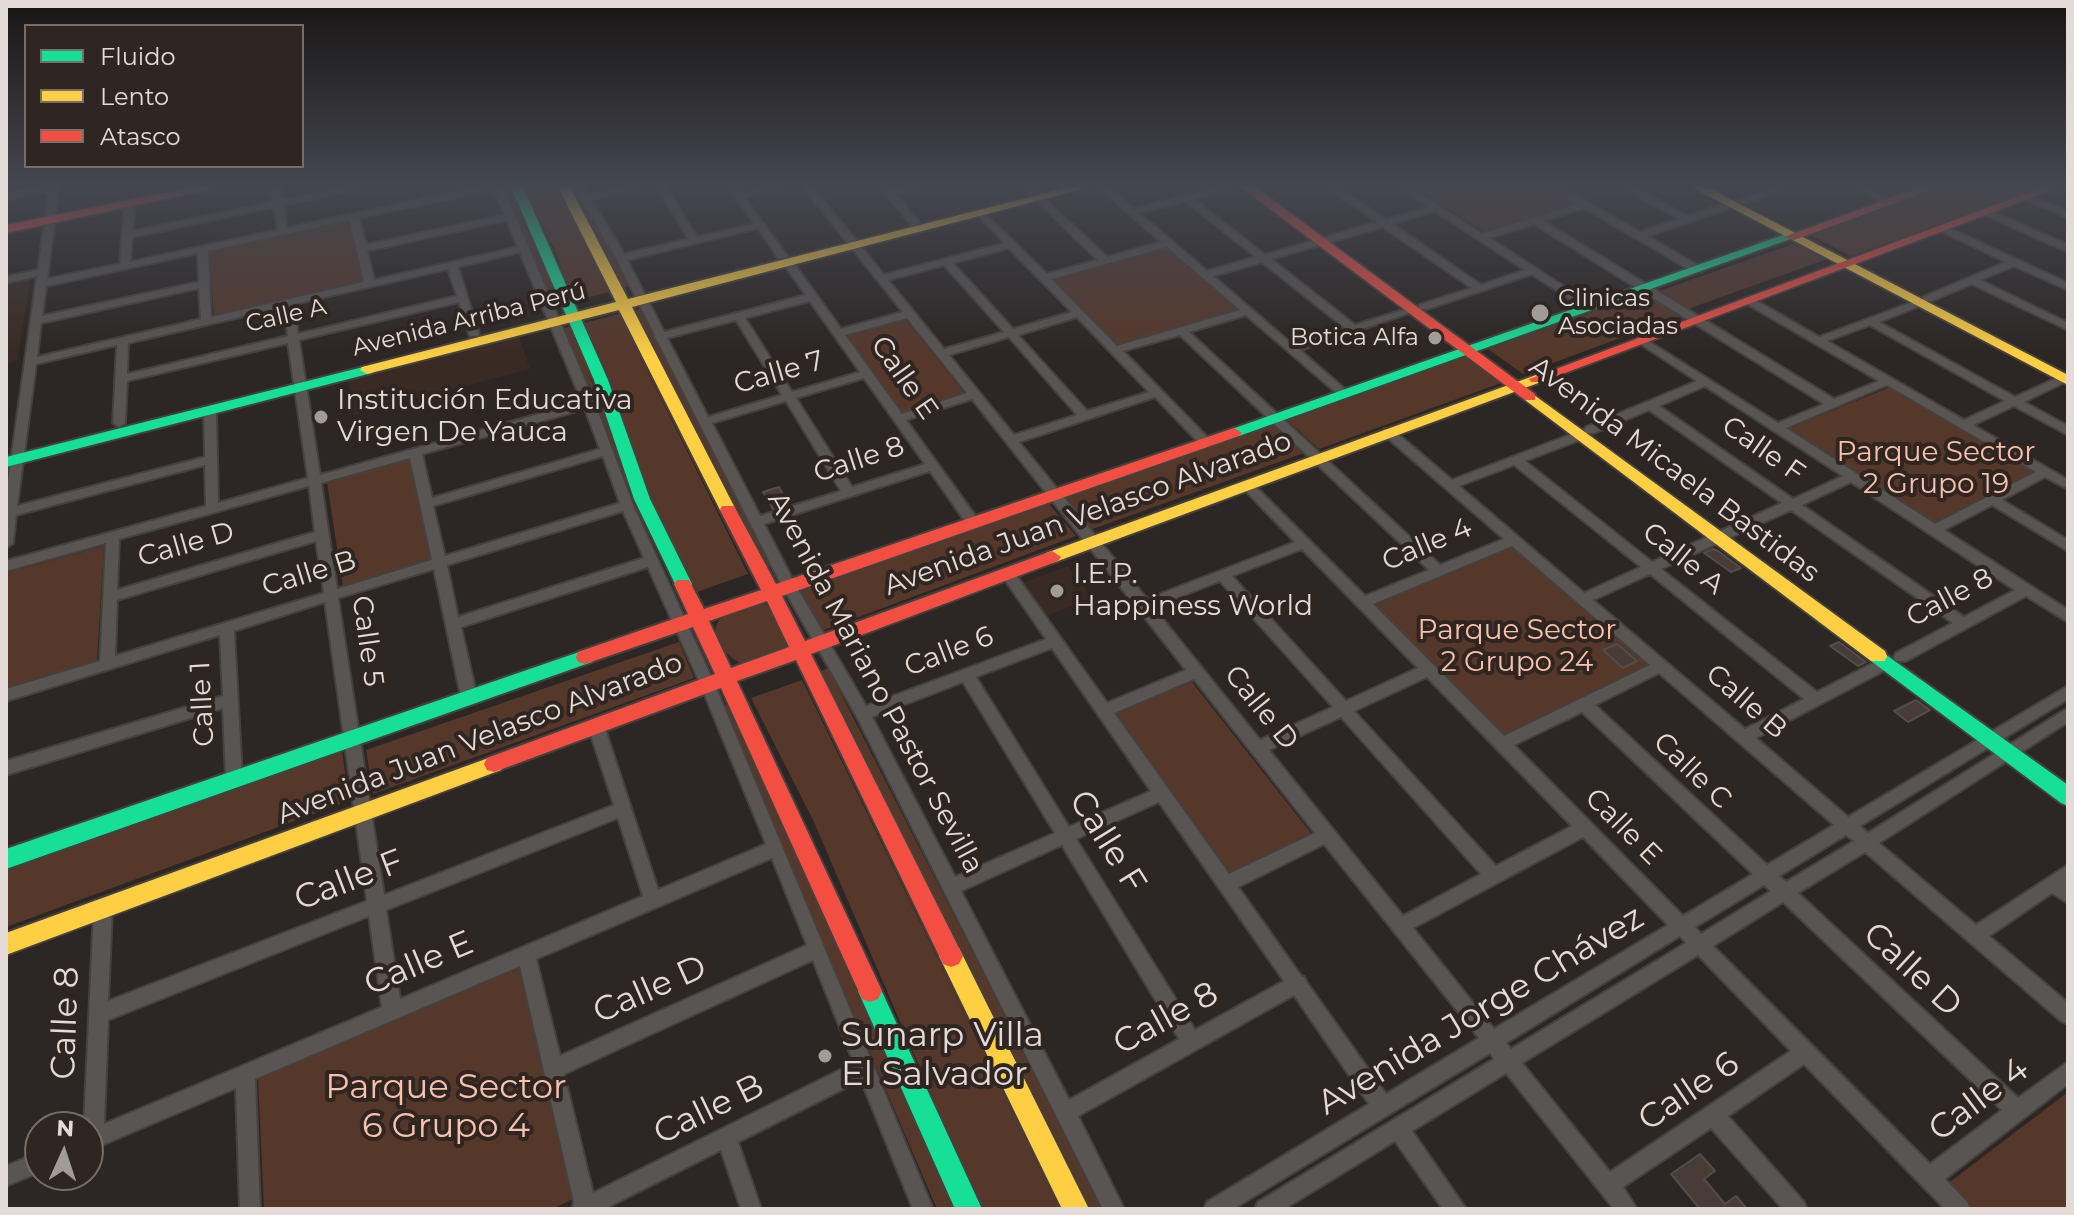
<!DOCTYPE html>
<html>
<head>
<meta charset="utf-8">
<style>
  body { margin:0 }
  #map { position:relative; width:2074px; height:1215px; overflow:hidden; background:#2c2624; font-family:Montserrat,sans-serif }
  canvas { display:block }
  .frame { position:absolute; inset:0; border:8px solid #e2dbd8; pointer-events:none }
  .legend { position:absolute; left:24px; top:24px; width:280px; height:144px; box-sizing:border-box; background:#2f2521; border:2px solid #776e6a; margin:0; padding:10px 14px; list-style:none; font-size:24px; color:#e2dbd8 }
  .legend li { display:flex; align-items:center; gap:16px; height:40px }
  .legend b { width:40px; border:2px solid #776e6a }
  .north { position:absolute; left:24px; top:1111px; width:80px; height:80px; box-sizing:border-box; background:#2f2521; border:2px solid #776e6a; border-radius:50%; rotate:3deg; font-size:22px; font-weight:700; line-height:32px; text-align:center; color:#e2dbd8 }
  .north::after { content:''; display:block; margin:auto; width:28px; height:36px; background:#a29c99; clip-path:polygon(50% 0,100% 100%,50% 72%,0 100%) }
</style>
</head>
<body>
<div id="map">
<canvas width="2074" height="1215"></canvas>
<div class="frame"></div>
<ul class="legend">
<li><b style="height:10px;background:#16e098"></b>Fluido</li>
<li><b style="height:10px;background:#ffcf43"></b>Lento</li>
<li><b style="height:10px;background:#f24e42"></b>Atasco</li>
</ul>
<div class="north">N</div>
</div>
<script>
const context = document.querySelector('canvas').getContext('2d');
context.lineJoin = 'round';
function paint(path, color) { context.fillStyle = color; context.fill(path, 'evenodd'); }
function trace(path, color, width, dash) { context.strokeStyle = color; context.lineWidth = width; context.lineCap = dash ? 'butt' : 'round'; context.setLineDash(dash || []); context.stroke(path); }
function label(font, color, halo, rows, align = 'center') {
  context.font = font + ' Montserrat,sans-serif'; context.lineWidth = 8; context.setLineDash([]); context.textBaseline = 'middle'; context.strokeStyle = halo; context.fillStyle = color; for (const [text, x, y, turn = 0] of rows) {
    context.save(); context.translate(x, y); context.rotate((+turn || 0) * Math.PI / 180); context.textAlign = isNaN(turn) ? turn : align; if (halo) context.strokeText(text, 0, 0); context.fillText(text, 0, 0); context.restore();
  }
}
paint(new Path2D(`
  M31 277 17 361 6 364V283Z
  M519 337 530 369 354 415 348 380Z
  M1068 566 1093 598 1046 616 1022 583Z`), '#3a2a24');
paint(new Path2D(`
  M503 187H510L513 192 562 304 553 306Z
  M524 187H558L609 292 573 301 555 251Z
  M569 187H577L629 286 621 289Z
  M1414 187H1547L1576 204 1485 232Z
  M1943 187H2042L1851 256 1810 235Z
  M348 221 363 281 214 316 209 251Z
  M1796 243 1827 259 1688 309 1659 291Z
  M1166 247 1238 309 1117 346 1051 279Z
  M1644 294 1680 316 1523 374 1488 349Z
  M640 309 773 565 763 568 660 367 656 349 631 311Z
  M619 314 748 574 694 593 648 498 584 323Z
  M905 319 966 395 901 414 844 335Z
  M572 326 638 511 561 329Z
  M1465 356 1501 383 1319 449 1286 419Z
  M1890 387 2034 472 1933 523 1787 429Z
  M1274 424 1304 453 1090 530 1064 497Z
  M409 459 432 560 343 587 327 482Z
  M1048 503 1076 536 821 631 799 591Z
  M104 546 97 660 6 688V573Z
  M1512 546 1648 664 1502 737 1375 605Z
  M759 603 771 606 790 637 789 646 747 665C728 660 703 635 722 617 732 608 747 606 759 603Z
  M679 642 694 678 373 794 366 750Z
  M828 668 1103 1209H1086L872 786 867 764 816 673Z
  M802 680 1060 1209H981L813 820 751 698Z
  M1192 682 1311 833 1230 872 1116 713Z
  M734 702 956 1209H937L722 706Z
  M342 750 349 801 6 927V869Z
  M522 965 573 1199 552 1209H264L258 1077Z
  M2068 1092V1209H1969L1946 1185Z`), '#56382b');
const building = new Path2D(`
  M779 487 788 504 773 509 763 492Z
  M1713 549 1718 551 1741 568 1731 572 1704 553Z
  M1839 642 1866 662 1858 666 1830 646Z
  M1617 644 1637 661 1623 668 1603 650Z
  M1916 700 1930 710 1908 722 1894 711Z
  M1700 1154 1715 1171 1704 1179 1725 1204 1736 1196 1747 1209H1700L1671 1174Z`);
paint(building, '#493c36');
trace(building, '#524c4a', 2);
const street = new Path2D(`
  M38 187H59L47 279 120 264 125 204 130 201 135 204 133 231 274 202 271 187H281L283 200 345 187H364L284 205 287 228 478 187H503L595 404 633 505 714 683 933 1209H913L861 1080 738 1142 761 1209H741L721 1150 604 1209H572L574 1202 520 966 255 1079 260 1209H240L236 1088 88 1151V1127H84L94 909 97 903 103 901 109 903 112 909 108 1001 367 901 325 602 234 631 242 778 240 783 234 785 228 783 226 778 223 708 6 775V761L223 696 220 635 6 701V689L100 661 106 543 6 571V561L206 506 205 465 16 515 13 543 6 548V496L37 276 6 283V277L38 270 49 191 6 199V193ZM494 189 505 215 366 245 359 218ZM274 207 278 230 130 262 132 237ZM350 220 364 282 211 317 208 251ZM507 220 518 247 374 280 367 251ZM520 252 582 402 320 475 299 340 459 302 469 334 470 336H478L479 334 458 267ZM198 253 199 282 42 316 46 286ZM448 269 457 296 298 334 294 304ZM199 288 201 319 37 357 41 323ZM283 307 288 336 127 374 128 343ZM288 343 308 478 218 503 216 410 210 406 204 410 205 457 17 506 36 364 117 345 113 423 119 427 125 423 127 381ZM585 409 600 449 432 498 422 454ZM603 456 620 503 445 556 433 506ZM410 458 432 560 337 589 321 483ZM309 486 315 532 117 590 119 539ZM623 511 644 558 458 617 447 565ZM316 541 324 593 115 656 117 600ZM648 567 700 683 766 844 658 890 604 726 601 722 596 720 591 722 588 726 614 805 384 895 338 598 434 569 461 697 464 701H474L477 697 461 627ZM618 818 643 896 400 999 386 910ZM772 858 807 945 560 1056 536 959ZM369 916 382 1007 104 1124 108 1020ZM813 960 854 1063 593 1193 564 1074Z
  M574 187H584L589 195 625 187H642L592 200 624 254 689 239 656 187H666L697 237 754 224 728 187H738L742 193 768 187H786L745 198 787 256 786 258H778L758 228 627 260 664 332 806 295 783 263 788 260 792 261 841 329 903 312 803 187H813L884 275 1005 243 979 216V212L982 211 1047 274 1098 260 1022 187H1032L1107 257 1161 242 1098 187H1109L1134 209 1219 187H1235L1194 199 1265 255 1377 222 1327 187H1338L1386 220 1429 207 1399 187H1410L1482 234 1577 204 1549 187H1561L1640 232 1679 219 1622 187H1634L1687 216 1728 203H1734V207L1647 236 1702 268V272H1694L1584 208 1543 221 1834 399 1879 381 1744 302V298H1752L1819 337 1918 300 1922 301V305L1879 322 2015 397 2059 377H2067V381L2024 402 2068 426V435L2014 406 1973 425 2068 480V489L2045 477 2002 500 2068 540V551L1992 505 1944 530 2068 610V622L2026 596 1906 661H1896L1894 657 1896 653 1953 623 1791 510 1661 569 1817 692 1881 659H1891L1893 663 1891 667 1756 738 1848 817 2068 686V699L1860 826 1868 833 2068 708V722L1879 843 1976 925 2068 865V903L2052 893 1989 936 2068 1003V1024L2061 1021 1865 852 1798 893 2018 1098 2068 1062V1084L1945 1179 1967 1202 1970 1209H1945L1804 1064 1728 1116 1804 1202 1807 1209H1783L1711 1128 1623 1187 1637 1209H1614L1506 1073 1412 1131 1466 1209H1443L1395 1141 1284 1209H1255L1258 1202 1494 1059 1490 1053 1233 1209H1204L1207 1202 1369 1104 1294 995 1078 1116 1124 1209H1103L857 717 782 586 657 340 654 337 655 335 616 258ZM1185 201 1256 257 1207 271 1139 213ZM1435 211 1525 270 1481 285 1392 224ZM1534 224 1824 404 1778 423 1640 336 1635 339 1636 341 1697 381 1586 427 1584 430 1586 433H1594L1649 410 1782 503 1652 562 1525 461 1585 438 1587 435 1585 432H1577L1452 480 1392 429H1384L1382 432 1384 435 1504 539 1440 565 1189 332 1246 315 1340 396H1348V392L1300 350 1418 310 1413 307 1355 325 1271 259 1383 227 1472 288 1419 305V309H1427L1532 274 1586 310H1594V306L1489 238ZM1167 247 1240 310 1117 346 1051 279ZM1009 248 1072 312 1013 329 953 263ZM1262 262 1345 328 1293 345 1213 276ZM944 265 1004 332 944 349 888 280ZM810 301 860 372 792 392 745 318ZM1077 317 1149 392 1087 411 1018 335ZM907 318 967 393 902 414 845 335ZM736 320 782 395 708 417 667 338ZM1870 325 2005 401 1964 420 1827 341ZM1180 335 1429 570 1365 596 1251 482H1243L1241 485 1243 488 1295 542 1147 599 1019 442 1155 397 1202 446H1210L1212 443 1210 440 1123 351ZM1009 337 1077 415 1014 435 949 355ZM864 378 925 464 852 487 796 398ZM1887 385 2036 472 1935 524 1786 428ZM1705 386 1843 476 1793 499 1659 406ZM972 399 1186 670 1107 703 1013 571 1008 569 1001 574 1046 639 866 706 796 586 764 524 930 471 969 527H979L981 524 979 521 906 420ZM786 401 841 491 760 516 712 423ZM1514 465 1641 567 1584 593 1459 486ZM1851 482 2015 590 1964 617 1802 505ZM1512 546 1650 665 1504 736 1373 604ZM1302 549 1418 668 1346 701 1232 576ZM1650 574 1804 699 1745 729 1593 600ZM1220 581 1333 707 1260 740 1153 607ZM1052 648 1151 791 1069 827 976 677ZM1659 673 1834 825 1767 865 1595 705ZM1427 677 1572 826 1496 866 1354 711ZM1194 679 1315 833 1229 874 1114 713ZM963 682 1055 833 955 877 872 717ZM1582 712 1753 874 1683 916 1514 745ZM1341 717 1481 874 1403 916 1269 750ZM1159 802 1284 981 1195 1030 1076 839ZM1846 835 1854 841 1786 882 1779 876ZM1583 837 1668 925 1494 1029 1413 928ZM1324 844 1479 1038 1386 1094 1307 983 1304 977 1301 976 1238 887ZM1062 845 1179 1039 1069 1100 961 891ZM1764 885 1771 891 1701 934 1695 927ZM1783 902 2002 1110 1930 1164 1713 946ZM1680 936 1686 943 1511 1049 1506 1043ZM1698 955 1791 1051 1610 1172 1522 1063Z
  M878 187H888L891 191 907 187H924L896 195 918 221V225H912Z
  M1776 187H1790L1743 204 1735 202Z
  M1853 187H1866L1895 202 1887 204Z
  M2024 195H2030L2068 212V218L2024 199Z
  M1983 210H1989L2068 245V252L1983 214Z
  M1942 225 2068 283V290L2014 266 1980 280 2068 323V330L1972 284 1931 301H1923V297L2006 262 1939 230 1937 228Z
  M40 1152V1172L6 1186V1166Z`);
const fast = new Path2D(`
  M511 187H523L608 380 650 499 692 584 689 588H677L634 499 594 380Z
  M1786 234 1796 237 1239 436H1229L1226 433 1229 430Z
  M367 366 374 370 372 373 6 467V457Z
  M1878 649 2068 785V806L2061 803 1871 661 1869 656 1871 651Z
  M585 650 592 652 594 657 592 662 6 869V849Z
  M870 980 878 983 982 1209H955L858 991 862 983Z`);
const slow = new Path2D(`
  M558 187H570L628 299 1070 187H1090L632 307 736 510 728 516 720 510 619 310 367 374 360 370 362 367 616 302Z
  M1692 187H1707L2068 375V385Z
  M1536 375 1543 379 1541 382 1058 561 1052 563 1043 557 1046 553Z
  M1530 392 1885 651 1887 656 1885 661H1871L1525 400V394Z
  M494 756 501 758 504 764 501 770 6 955V933Z
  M951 945 959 948 1089 1209H1062L939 956 943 948Z`);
const jam = new Path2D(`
  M196 187H220L6 233V225Z
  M1241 187H1255L1535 394V400H1525Z
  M1921 187H1939L1794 240 1784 237Z
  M2043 187H2060L1541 382H1531L1529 379Z
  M1234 428 1242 433 1239 436 782 596 805 641 1046 553 1052 551 1061 557 1058 561 811 654 959 948 963 956 959 964 951 967 943 964 796 660 737 681 882 991 878 999 870 1002 862 999 721 688 494 772 487 770 484 764 487 758 715 674 693 627 585 664 578 662 576 657 578 652 688 614 674 584 677 580H689L704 609 761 590 720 510 722 506H734L776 584ZM767 601 789 647 731 668 709 621Z`);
trace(street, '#45413e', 4);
trace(fast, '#45413e', 4);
trace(slow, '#45413e', 4);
trace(jam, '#45413e', 4);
paint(street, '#595553');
paint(fast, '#16e098');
paint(slow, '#ffcf43');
paint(jam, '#f24e42');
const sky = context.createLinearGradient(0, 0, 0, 357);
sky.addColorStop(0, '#181514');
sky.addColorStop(0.52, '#454750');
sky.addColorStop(1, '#45475000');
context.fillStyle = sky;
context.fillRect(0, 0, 2074, 357);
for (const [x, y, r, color] of [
  [1540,313,10,"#a29c99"],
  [1435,338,8,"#a29c99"],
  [321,417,8,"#a29c99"],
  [1057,591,8,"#a29c99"],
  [825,1056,8,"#a29c99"]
]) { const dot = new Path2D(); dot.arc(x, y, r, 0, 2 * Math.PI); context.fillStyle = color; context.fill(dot); trace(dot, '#2f2521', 3); }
label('24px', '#e2dbd8', '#2f2521', [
  ["Clinicas",1558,299],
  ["Asociadas",1558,327],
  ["Botica Alfa",1419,338,"right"]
], 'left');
label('24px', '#e2dbd8', '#2f2521', [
  ["Calle A",286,316,-13],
  ["Avenida Arriba Perú",469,320,-14]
]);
label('28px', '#e2dbd8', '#2f2521', [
  ["Calle 7",779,373,-16],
  ["Calle E",904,378,55],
  ["Calle F",1763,450,35],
  ["Calle 8",859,460,-18],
  ["Avenida Micaela Bastidas",1674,470,37],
  ["Avenida Juan Velasco Alvarado",1088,514,-20],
  ["Calle D",186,545,-16],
  ["Calle 4",1427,545,-23],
  ["Calle A",1683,559,39],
  ["Calle B",309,574,-17],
  ["Calle 8",1950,598,-28],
  ["Calle 5",367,641,82],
  ["Calle 6",949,652,-21],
  ["Avenida Mariano Pastor Sevilla",875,683,62],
  ["Calle B",1746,702,41],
  ["Calle 1",203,704,-93],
  ["Calle D",1261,708,51],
  ["Avenida Juan Velasco Alvarado",480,739,-21],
  ["Calle C",1692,771,44],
  ["Calle E",1623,827,45]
]);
label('28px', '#e2dbd8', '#2f2521', [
  ["Institución Educativa",337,401],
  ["Virgen De Yauca",337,433],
  ["I.E.P.",1073,575],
  ["Happiness World",1073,607]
], 'left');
label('28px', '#f7c1ab', '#2f2521', [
  ["Parque Sector",1936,453],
  ["2 Grupo 19",1936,485],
  ["Parque Sector",1517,631],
  ["2 Grupo 24",1517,663]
]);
label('34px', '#e2dbd8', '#2f2521', [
  ["Calle F",1107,842,58],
  ["Calle F",349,881,-21],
  ["Calle E",419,964,-23],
  ["Calle D",1912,970,43],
  ["Calle D",650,990,-24],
  ["Avenida Jorge Chávez",1481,1011,-31],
  ["Calle 8",1166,1019,-29],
  ["Calle 8",66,1023,-88],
  ["Calle 6",1689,1092,-34],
  ["Calle 4",1979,1100,-37],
  ["Calle B",709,1110,-26]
]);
label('34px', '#e2dbd8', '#2f2521', [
  ["Sunarp Villa",841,1036],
  ["El Salvador",841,1075]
], 'left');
label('34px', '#f7c1ab', '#2f2521', [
  ["Parque Sector",446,1088],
  ["6 Grupo 4",446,1127]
]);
</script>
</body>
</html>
